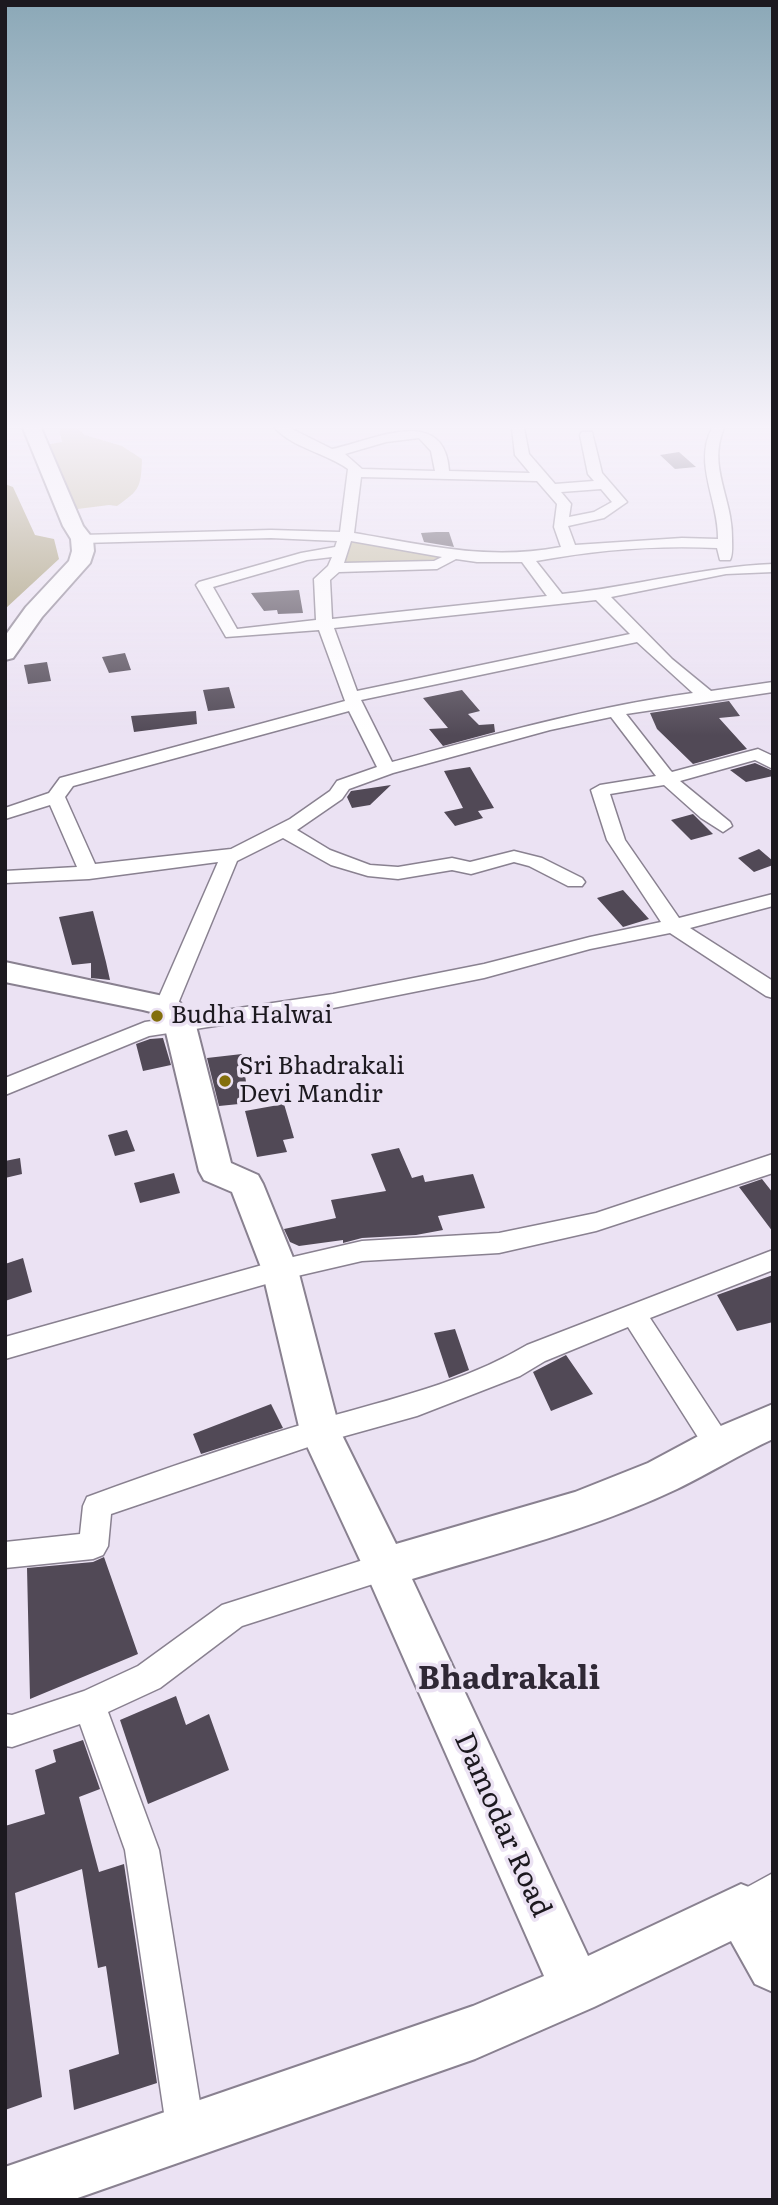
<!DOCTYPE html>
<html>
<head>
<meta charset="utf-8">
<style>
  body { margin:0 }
  #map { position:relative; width:778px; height:2205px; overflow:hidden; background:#ebe2f3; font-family:Literata,serif }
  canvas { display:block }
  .frame { position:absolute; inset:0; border:7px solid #1c191f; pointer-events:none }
</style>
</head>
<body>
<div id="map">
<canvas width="778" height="2205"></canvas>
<div class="frame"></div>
</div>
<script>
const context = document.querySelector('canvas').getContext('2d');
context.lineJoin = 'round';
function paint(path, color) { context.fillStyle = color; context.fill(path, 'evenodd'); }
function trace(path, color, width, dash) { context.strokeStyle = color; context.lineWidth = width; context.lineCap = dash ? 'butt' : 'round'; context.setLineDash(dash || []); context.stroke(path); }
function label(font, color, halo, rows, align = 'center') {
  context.font = font + ' Literata,serif'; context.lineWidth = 7; context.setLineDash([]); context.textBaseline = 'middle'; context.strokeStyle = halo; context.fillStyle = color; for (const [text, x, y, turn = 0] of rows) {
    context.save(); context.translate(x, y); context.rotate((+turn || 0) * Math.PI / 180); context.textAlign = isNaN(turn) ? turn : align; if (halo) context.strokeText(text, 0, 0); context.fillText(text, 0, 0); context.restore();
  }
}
paint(new Path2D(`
  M59 428H77L85 435 122 446 142 459C141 487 140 490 117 506L109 505 70 510 45 445 62 442Z
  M347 538 447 555 445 561 338 566Z`), '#c2bb9c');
paint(new Path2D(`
  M5 484 13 487 35 535 54 539 59 559 5 609Z`), '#a0966d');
paint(new Path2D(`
  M679 452 696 467 675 469 660 455Z
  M436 532H449L454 547 424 542 421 533Z
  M299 590 303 613 278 614 277 610 264 611 251 593Z
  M125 653 131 670 109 673 102 657Z
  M47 662 51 681 28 684 24 665Z
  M229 687 235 708 208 711 203 690Z
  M462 690 480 711 468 714 479 725 494 724 495 732 443 746 429 729 448 728 423 698Z
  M729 701 740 716 719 718 747 749 693 764 657 729 650 713Z
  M196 711 197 724 134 732 131 716Z
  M755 763 773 771V776L746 782 730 770Z
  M470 767 494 808 478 811 483 818 455 826 444 812 463 808 444 771Z
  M391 785 370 805 352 808 347 797 351 791Z
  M693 814 713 834 691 840 671 820Z
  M759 849 773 861V865L754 872 738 858Z
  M623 890 649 919 623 927 597 898Z
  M93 911 106 962 110 980 91 978V963L72 965 59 917Z
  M163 1038 171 1065 143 1071 136 1044 150 1039Z
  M242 1054 249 1103 219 1106 207 1058Z
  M284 1104 294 1138 283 1140 287 1152 257 1157 245 1111Z
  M127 1130 135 1151 115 1156 108 1135Z
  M399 1148 412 1178 423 1175 425 1182 473 1174 485 1208 438 1216 443 1230 416 1235 362 1238 343 1243V1240L299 1246 290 1242 284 1229 336 1218 331 1200 386 1191 371 1154Z
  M20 1158 22 1174 5 1178V1161Z
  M174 1173 180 1193 140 1203 134 1183Z
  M762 1179 773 1193V1232L739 1187Z
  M23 1258 32 1292 5 1301V1264Z
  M773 1275V1322L737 1331 717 1295Z
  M455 1329 469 1370 449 1378 434 1333Z
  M566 1355 593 1394 551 1411 533 1372Z
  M271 1404 283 1428 201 1454 193 1434Z
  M104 1557 138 1654 30 1699 27 1568 93 1562Z
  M176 1696 186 1725 209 1714 229 1770 148 1804 120 1720Z
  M83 1740 100 1789 79 1797 99 1872 124 1864 157 2083 74 2110 69 2070 119 2054 106 1966 98 1968 82 1869 15 1893 42 2097 5 2110V1826L45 1814 35 1770 56 1762 53 1750Z`), '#514956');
const street = new Path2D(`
  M275 428H290L332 449C371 441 445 403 449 471L530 473 515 455 512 428H524L529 454 555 484 594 481 588 474 580 435 582 432H592L602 473 627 502 604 518 568 526 575 545 682 538 718 539C719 501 693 464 712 428H724C707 467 733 498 732 539 732 546 733 554 730 560H720L717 548C657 545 595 550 536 561L562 594C633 587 701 567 773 564V572L726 574 611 597 672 659 711 691 773 682V692L626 714 670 770 672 772 758 749 773 756V769L755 760 680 781 730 822 732 826 723 832 701 818 664 785 610 794 625 840 679 918 773 894V906L690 928 773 981V998L766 996 670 933 590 949 484 978 333 1008 149 1036 5 1095V1078L145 1022 333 994 484 964 590 937 661 922 607 840 591 790 600 785 656 776 611 717 550 730 393 773 349 789 342 799 297 830 330 850 370 865 398 867 452 858 470 862 514 851 542 858 582 878 585 882 582 886H568L529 866 514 862 471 874 452 870 398 879 368 876 331 865 283 838 237 861 177 1006 174 1011H158L155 1006 218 862 89 879 5 883V871L77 867 50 805 5 819V808L49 793 60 778 345 701 319 630 226 637 196 585 199 582 301 553 335 547 337 541 271 538 82 543 75 539 82 535 271 530 340 532 348 469C326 453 293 448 275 428ZM419 438 431 451 435 471 362 469 345 454 386 442ZM361 477 537 481 557 504 554 527 561 547C487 561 426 545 354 533ZM601 489 612 502 594 512 569 517 571 504 561 492ZM351 541 442 557 434 561 344 563ZM332 557 328 566 314 579 316 620 237 629 213 587 307 560ZM456 559 477 562H522L547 596 332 619 330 580 339 572 437 569ZM596 600 630 634 357 691 334 628ZM637 642 693 693C591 707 492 735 392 762L361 700ZM349 711 377 767 337 781 330 791 290 819 231 849 95 864 65 797 73 786Z
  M773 1154V1173L596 1231 499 1253 362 1261 280 1280 5 1359V1337L280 1260 362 1241 499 1233 596 1213Z
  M773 1250V1270L650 1318 728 1437 732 1445 728 1453 718 1457 708 1453 628 1327 545 1361 520 1376 417 1416 320 1443 111 1514 108 1546 103 1555 93 1559 5 1568V1542L80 1534 83 1506 87 1497C163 1469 242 1442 321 1419 391 1399 463 1383 527 1345Z
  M385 1553 395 1557 400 1567 395 1577 242 1626 160 1688 108 1712 159 1850 205 2133 199 2146 186 2152 173 2146 167 2133 125 1850 80 1724 12 1747 5 1746V1714L12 1715 84 1691 138 1666 222 1605Z
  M773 1873V1910L741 1926 729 1921 724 1909 729 1897Z`);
const secondary = new Path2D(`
  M23 428H41L83 526 93 539 94 551 90 563 42 617 13 658 5 660V636L26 607 69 561 72 551 71 539 63 526Z
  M5 962 177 999 195 1022 231 1163 258 1175 263 1184 298 1270 340 1431 396 1544 575 1492 648 1463 704 1433 773 1404V1439C740 1454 710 1473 677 1489 593 1529 501 1552 412 1579L588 1956 741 1884 759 1891 773 1915V1992L755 1984 731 1941 594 2007 475 2059 72 2200H5V2167L473 2006 544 1976 367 1575 300 1431 262 1270 232 1192 204 1180 199 1171 164 1024 155 1013 143 1010 5 982Z`);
trace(street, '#898190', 3);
trace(secondary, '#898190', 4);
paint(street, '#fff');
paint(secondary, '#fff');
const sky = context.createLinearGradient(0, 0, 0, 736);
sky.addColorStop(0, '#8ba8b7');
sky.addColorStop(0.58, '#f6f2fa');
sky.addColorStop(1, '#f6f2fa00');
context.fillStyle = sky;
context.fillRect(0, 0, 778, 736);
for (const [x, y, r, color] of [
  [157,1016,7,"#836f0d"],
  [225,1081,7,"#836f0d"]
]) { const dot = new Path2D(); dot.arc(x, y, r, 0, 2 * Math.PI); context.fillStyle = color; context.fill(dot); trace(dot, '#ebe2f3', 2.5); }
label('24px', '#1c191f', '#ebe2f3', [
  ["Budha Halwai",171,1016],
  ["Sri Bhadrakali",239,1067],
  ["Devi Mandir",239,1095]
], 'left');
label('28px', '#1c191f', '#ebe2f3', [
  ["Damodar Road",502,1825,66]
]);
label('bold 32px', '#2f2835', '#ebe2f3', [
  ["Bhadrakali",509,1680]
]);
</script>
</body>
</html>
